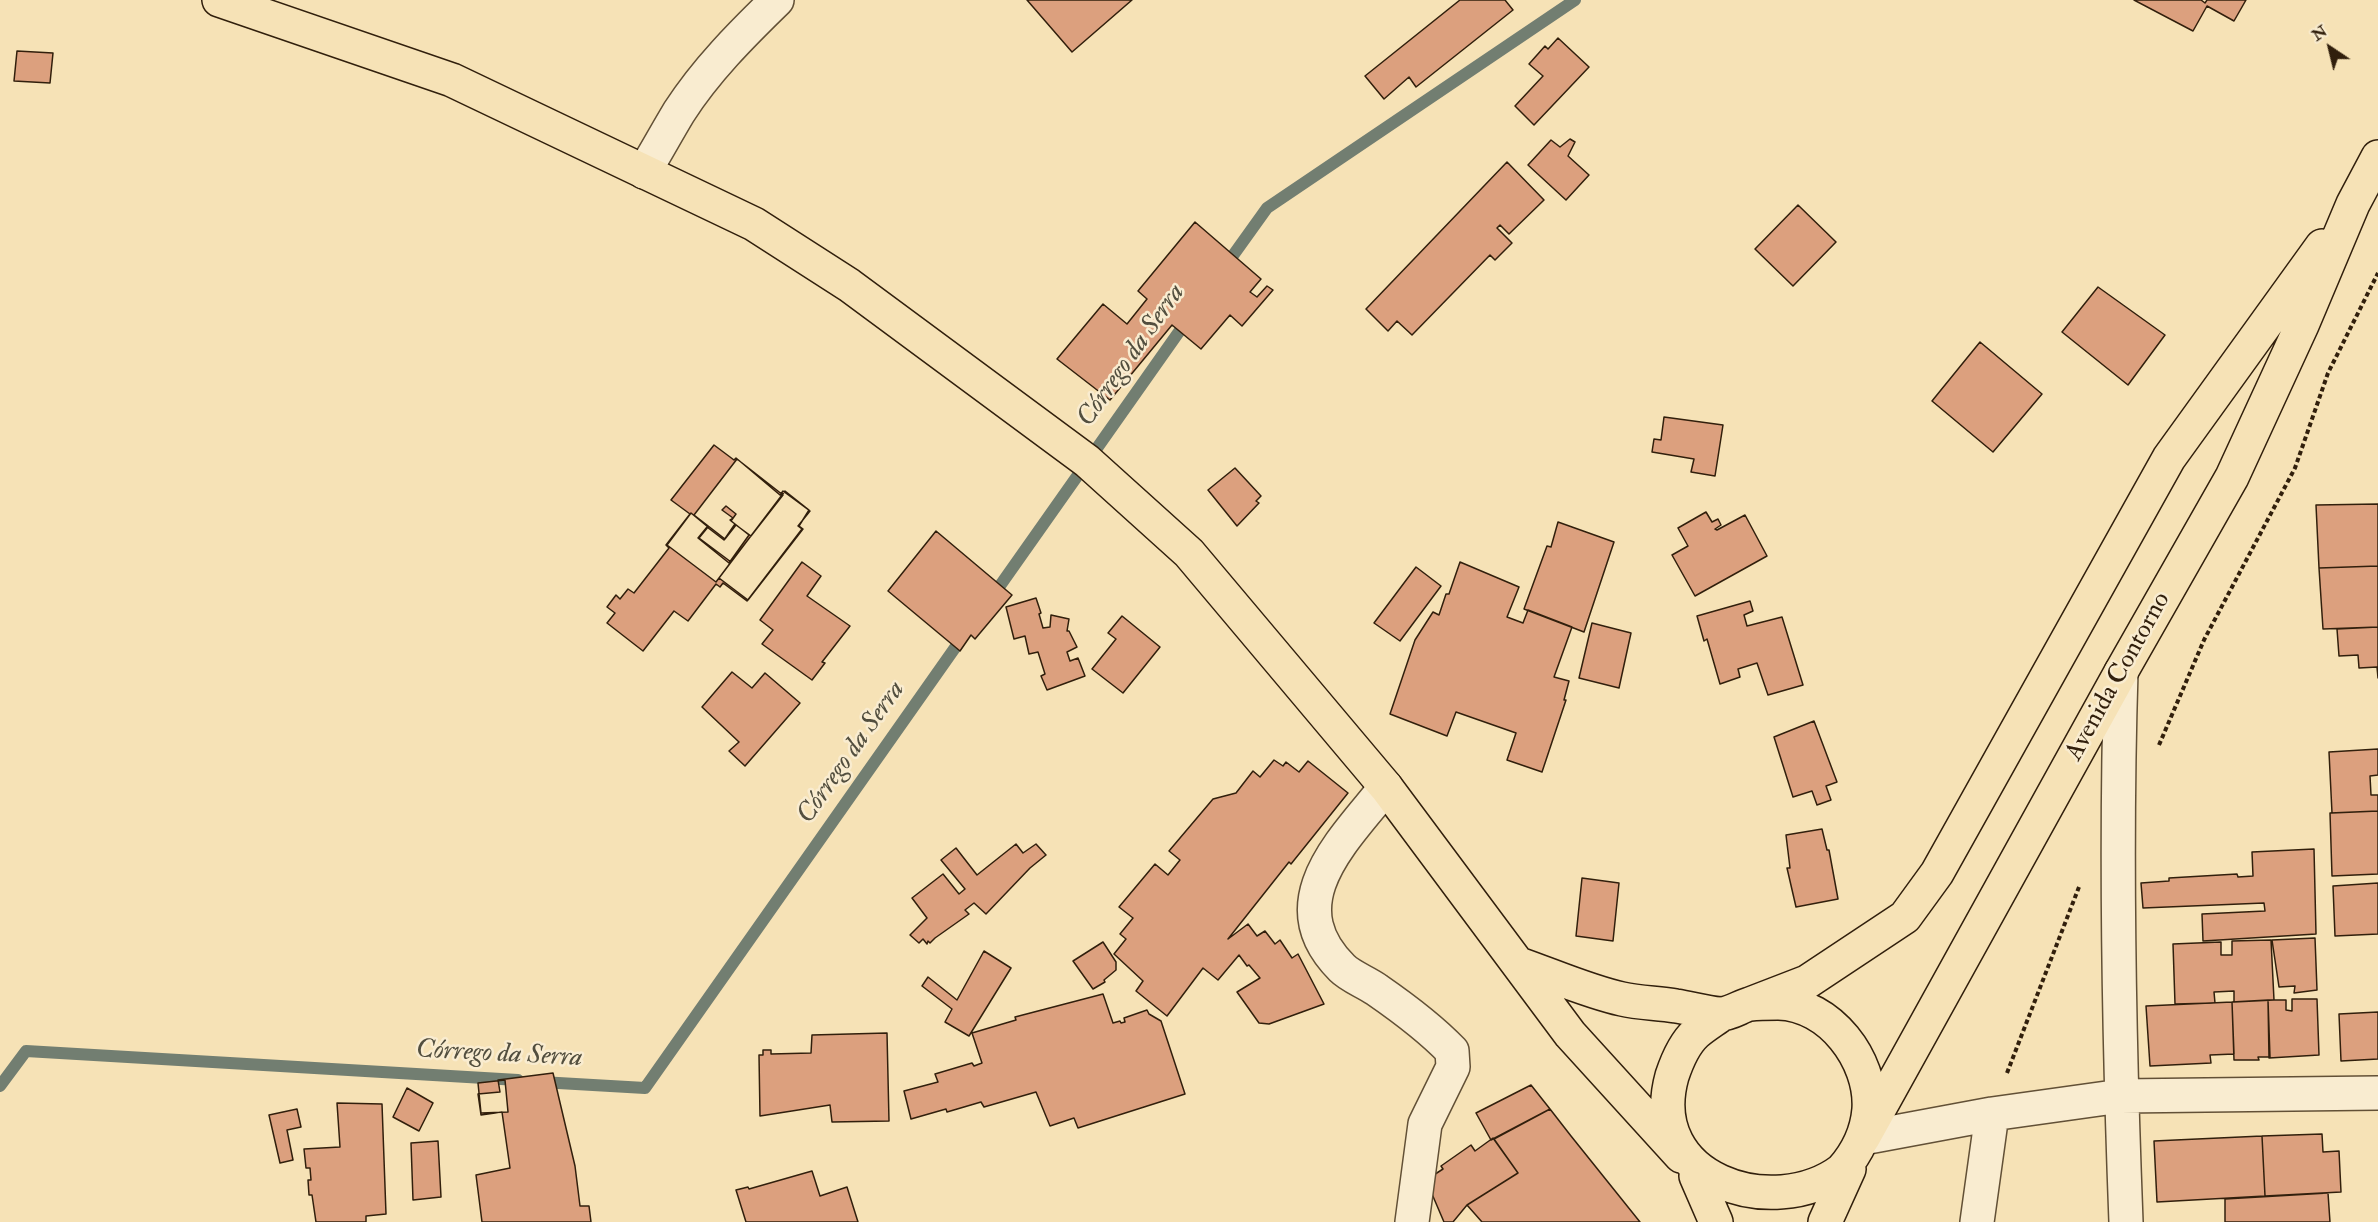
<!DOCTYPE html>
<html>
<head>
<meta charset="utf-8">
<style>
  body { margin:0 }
  #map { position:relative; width:2378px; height:1222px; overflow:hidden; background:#f6e2b6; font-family:"IM FELL Double Pica",serif }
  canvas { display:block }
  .north { position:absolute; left:2300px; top:18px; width:60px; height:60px; -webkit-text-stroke:4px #f9ecd0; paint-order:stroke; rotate:325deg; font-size:16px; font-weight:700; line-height:24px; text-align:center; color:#311f0c }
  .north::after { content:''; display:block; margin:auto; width:21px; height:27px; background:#311f0c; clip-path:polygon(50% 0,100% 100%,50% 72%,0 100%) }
</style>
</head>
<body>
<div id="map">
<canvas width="2378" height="1222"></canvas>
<div class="north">N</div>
</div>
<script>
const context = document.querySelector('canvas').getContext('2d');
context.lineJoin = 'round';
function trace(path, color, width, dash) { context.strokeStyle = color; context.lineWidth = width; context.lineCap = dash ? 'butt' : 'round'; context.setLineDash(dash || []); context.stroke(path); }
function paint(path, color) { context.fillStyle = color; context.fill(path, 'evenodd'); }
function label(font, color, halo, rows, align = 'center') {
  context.font = font + ' "IM FELL Double Pica",serif'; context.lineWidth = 5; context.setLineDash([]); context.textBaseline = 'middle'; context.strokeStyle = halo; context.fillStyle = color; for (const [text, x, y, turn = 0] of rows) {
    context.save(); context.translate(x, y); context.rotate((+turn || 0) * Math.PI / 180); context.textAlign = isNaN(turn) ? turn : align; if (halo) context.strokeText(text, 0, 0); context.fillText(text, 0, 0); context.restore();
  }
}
trace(new Path2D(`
  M1224 268 1267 208 1575 0
  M992 597 1188 319
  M541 1082 645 1088 964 635
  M0 1086 26 1051 518 1080`), '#727e71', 12);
const building = new Path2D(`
  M1027 0H1132L1072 52Z
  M1460 0H1505L1513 10 1416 87 1409 77 1384 99 1365 76Z
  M2134 0H2201L2205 3 2207 0H2246L2234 21 2207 6 2193 31Z
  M1558 38 1589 67 1534 125 1515 106 1543 76 1529 64 1545 46 1548 49Z
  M17 51 53 53 50 83 14 81Z
  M1570 139 1575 142 1568 156 1589 175 1566 200 1528 165 1551 140 1560 147Z
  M1507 162 1544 200 1509 234 1500 225 1497 228 1512 243 1495 260 1490 255 1412 335 1397 321 1388 331 1366 309Z
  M1798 205 1836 242 1793 286 1755 249Z
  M1195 222 1261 279 1250 292 1257 297 1267 286 1273 290 1242 326 1230 315 1201 349 1172 325 1110 400 1057 359 1103 304 1127 324 1147 299 1138 291Z
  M2098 287 2165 335 2128 385 2062 332Z
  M1980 342 2042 394 1993 452 1932 401Z
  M1664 417 1723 425 1715 476 1691 472 1694 459 1652 452 1654 439 1661 440Z
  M714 445 734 460 736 458 742 463 780 495 783 491 810 511 798 526 802 529 747 601 723 583 720 587 716 584 688 621 674 611 643 651 607 623 615 613 607 607 616 595 620 599 628 589 634 593 669 548 666 545 690 514 671 500ZM735 524 749 535 729 563 698 538 707 527 724 540Z
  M737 459 783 495 751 536 736 525 725 539 694 515ZM726 506 736 514 731 521 735 524 730 520 733 518 722 510Z
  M1235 468 1261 496 1256 501 1259 503 1237 526 1208 490Z
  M785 491 809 510 799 526 803 529 748 600 719 578Z
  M2378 504V566L2319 568 2316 505Z
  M1706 512 1712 522 1718 519 1721 525 1715 529 1717 530 1745 515 1767 556 1695 596 1672 555 1688 546 1678 528Z
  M691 513 708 527 699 538 731 562 716 582 667 545Z
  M1558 522 1614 542 1584 632 1524 609 1547 546 1551 547Z
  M936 531 1012 595 975 639 971 635 960 651 888 591Z
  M802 562 821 576 807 596 850 626 822 662 825 663 812 680 762 644 773 630 760 620Z
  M1460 562 1519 587 1507 617 1523 623 1528 610 1572 627 1554 677 1569 681 1564 700H1566L1542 772 1507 760 1516 733 1456 712 1447 736 1390 714 1415 640 1433 612 1439 615 1446 594H1449Z
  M2378 566V627L2323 629 2319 568Z
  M1416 567 1441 586 1400 641 1374 623Z
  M1036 598 1041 613 1039 614 1043 628 1050 627 1051 615 1069 619 1067 631H1069L1077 647 1067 652 1070 661 1078 658 1085 676 1047 690 1041 676 1045 674 1038 652 1029 654 1025 636 1014 639 1006 607Z
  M1750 601 1753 611 1744 615 1747 626 1782 617 1803 685 1768 695 1757 663 1738 669 1740 677 1720 684 1707 639 1704 641 1697 616Z
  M1122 616 1160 647 1123 693 1092 669 1116 639 1108 633Z
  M1592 623 1631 633 1619 688 1579 678Z
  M2378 627V678L2377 667 2359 668 2358 655 2339 656 2337 629Z
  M732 672 752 688 765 673 800 703 745 766 729 751 739 742 702 707Z
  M1814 721 1837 782 1826 786 1831 800 1817 805 1812 791 1793 797 1774 737Z
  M2378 749V775L2370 776 2371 795H2378V811L2332 813 2329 752Z
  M1274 760 1283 766 1286 762 1299 772 1308 761 1348 793 1291 864 1289 862 1228 939 1248 924 1257 936 1265 931 1275 944 1280 940 1292 958 1298 954 1324 1004 1269 1024 1259 1023 1237 992 1260 978 1249 965 1247 966 1239 955 1218 980 1203 968 1167 1016 1136 991 1143 981 1114 954 1126 939 1120 934 1133 918 1119 907 1155 864 1168 875 1180 860 1169 851 1213 799 1236 793 1253 771 1260 777Z
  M2378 811V874L2332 876 2330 813Z
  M1822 829 1827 850H1829L1838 899 1796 907 1787 868H1790L1786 835Z
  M1016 844 1023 853 1036 844 1046 855 1030 868 986 914 974 903 965 910 969 914 935 938 930 943 928 941 927 944 923 939 919 943 910 935 927 918 912 898 943 874 959 894 965 889 941 860 956 848 977 875Z
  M2314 849 2316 934 2203 941 2202 914 2265 911 2264 903 2143 908 2141 883 2169 881V878L2237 874 2238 877 2253 876 2252 852Z
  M1582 878 1619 883 1613 941 1576 936Z
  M2378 883V934L2335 936 2333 886Z
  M2315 938 2317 990 2294 993 2295 986 2279 987 2272 940Z
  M2271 940 2274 1000 2234 1002V991L2214 992 2215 1003 2175 1004 2173 944 2221 942V955H2232V941Z
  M1103 942 1116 962V970L1104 980 1105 982 1093 989 1073 961Z
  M984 951 1011 968 969 1036 945 1022 952 1009 922 986 928 977 957 1000Z
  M1103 994 1113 1023 1120 1021 1121 1023 1125 1022 1124 1018 1147 1010 1149 1014 1161 1021 1185 1094 1078 1128 1074 1118 1050 1126 1036 1092 984 1107 981 1102 947 1112 946 1109 911 1119 904 1091 938 1082 935 1074 972 1063 974 1066 982 1063 972 1033 1016 1020 1015 1017Z
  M2292 999H2317L2319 1055 2269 1058 2268 1000H2286V1010L2292 1011Z
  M2268 1000 2270 1057H2258L2259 1060H2234L2232 1002Z
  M2232 1002 2234 1054 2210 1055 2211 1063 2150 1066 2146 1006Z
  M2378 1012V1059L2341 1061 2339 1014Z
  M887 1033 889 1121 832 1122 830 1105 760 1116 759 1055H763V1050H771V1054L811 1053 812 1035Z
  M553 1073 575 1166 580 1206H589L591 1222H482L476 1175 510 1168 502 1112 481 1115 478 1094 500 1092 498 1080Z
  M505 1080 508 1112 481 1113 478 1083Z
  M1531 1085 1550 1109 1491 1140 1476 1113Z
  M407 1088 433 1103 419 1131 393 1117Z
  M337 1103 382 1104 386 1214 366 1216V1222H316L312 1195H309L308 1180H311L310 1168H306L304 1149 340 1147Z
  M297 1109 301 1127 287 1130 293 1160 280 1163 269 1115Z
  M1550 1109 1571 1136 1640 1222H1482L1467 1205 1518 1173 1494 1139Z
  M2322 1134 2323 1152 2339 1151 2341 1192 2265 1196 2262 1136Z
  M2262 1136 2265 1196 2157 1202 2154 1141Z
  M1493 1138 1518 1173 1467 1205 1453 1222H1444L1426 1180 1443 1169 1441 1166 1471 1145 1475 1151Z
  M438 1141 441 1197 413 1200 411 1143Z
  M812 1171 820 1196 847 1187 858 1222H746L736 1190 748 1187 749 1189Z
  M2328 1193 2330 1222H2225V1199Z`);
paint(building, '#dca07e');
trace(building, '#311f0c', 1.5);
const minor = new Path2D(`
  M644 172C656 152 667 132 679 112 706 70 742 34 777 0
  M2121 672C2115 856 2119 1039 2126 1222
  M1386 787C1344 840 1276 902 1342 968 1351 977 1366 982 1377 990 1403 1008 1430 1028 1452 1051L1453 1067 1425 1124 1412 1222
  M1863 1138 1992 1114 2121 1096 2378 1093
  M1977 1222 1992 1114`);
const major = new Path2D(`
  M219 0 452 80 754 224 849 285 1087 461 1189 553 1386 787 1570 1034 1681 1156
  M1519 964C1551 975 1589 992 1622 999 1639 1003 1658 1003 1676 1006 1690 1008 1706 1013 1720 1014 1731 1014 1741 1006 1750 1004 1759 1003 1769 1003 1778 1003 1830 1004 1872 1060 1869 1109 1867 1133 1857 1153 1842 1170 1773 1222 1643 1180 1672 1076 1677 1061 1685 1043 1696 1033 1704 1026 1714 1020 1722 1014
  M1750 1004 1807 982 1905 917 1937 873 2169 458 2322 246
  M1863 1138 2121 672 2232 477 2302 325 2353 204 2378 157
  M1696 1176 1716 1222
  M1825 1222 1849 1169`);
trace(minor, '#625036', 36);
trace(major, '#311f0c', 36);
trace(new Path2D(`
  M2159 745 2204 640 2295 468 2328 373 2378 273
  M2007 1073 2079 887`), '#311f0c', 4, [4.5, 3]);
trace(minor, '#f9ecd0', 33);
trace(major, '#f6e2b6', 33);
label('26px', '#311f0c', '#f9ecd0', [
  ["Avenida Contorno",2119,677,-61]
]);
label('italic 27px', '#524e3e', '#f9ecd0', [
  ["Córrego da Serra",1132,356,-55],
  ["Córrego da Serra",852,753,-55],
  ["Córrego da Serra",499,1055,3]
]);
</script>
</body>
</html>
